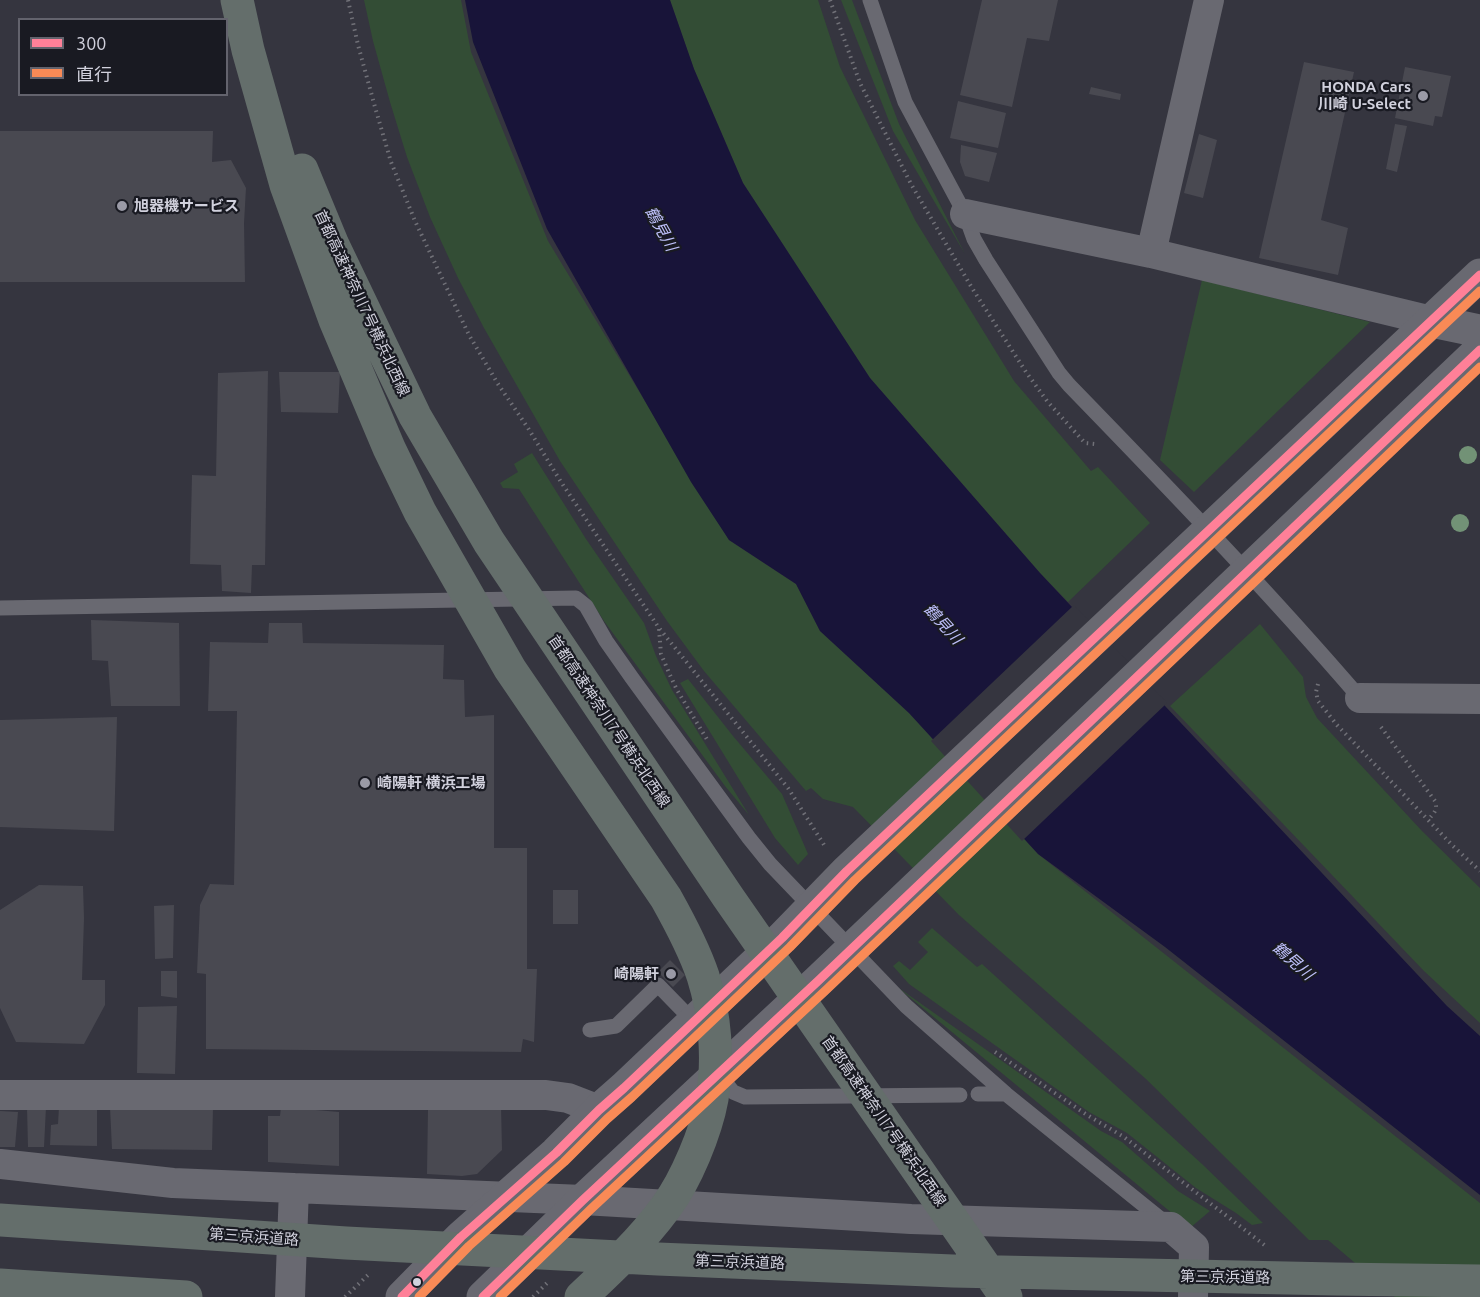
<!DOCTYPE html>
<html>
<head>
<meta charset="utf-8">
<style>
  body { margin:0 }
  #map { position:relative; width:1480px; height:1297px; overflow:hidden; background:#35353f; font-family:Ubuntu,"Noto Sans JP",sans-serif }
  canvas { display:block }
  .legend { position:absolute; left:18px; top:18px; width:210px; height:78px; box-sizing:border-box; background:#191a22; border:2px solid #63636d; margin:0; padding:8px 10px; list-style:none; font-size:18px; color:#d1d1dd }
  .legend li { display:flex; align-items:center; gap:12px; height:30px }
  .legend b { width:30px; border:2px solid #63636d }
</style>
</head>
<body>
<div id="map">
<canvas width="1480" height="1297"></canvas>
<ul class="legend">
<li><b style="height:8px;background:#ff8098"></b>300</li>
<li><b style="height:8px;background:#f98a56"></b>直行</li>
</ul>
</div>
<script>
const context = document.querySelector('canvas').getContext('2d');
context.lineJoin = 'round';
function paint(path, color) { context.fillStyle = color; context.fill(path, 'evenodd'); }
function trace(path, color, width, dash) { context.strokeStyle = color; context.lineWidth = width; context.lineCap = dash ? 'butt' : 'round'; context.setLineDash(dash || []); context.stroke(path); }
function label(font, color, halo, rows, align = 'center') {
  context.font = font + ' Ubuntu,"Noto Sans JP",sans-serif'; context.lineWidth = 4.5; context.setLineDash([]); context.textBaseline = 'middle'; context.strokeStyle = halo; context.fillStyle = color; for (const [text, x, y, turn = 0] of rows) {
    context.save(); context.translate(x, y); context.rotate((+turn || 0) * Math.PI / 180); context.textAlign = isNaN(turn) ? turn : align; if (halo) context.strokeText(text, 0, 0); context.fillText(text, 0, 0); context.restore();
  }
}
paint(new Path2D(`
  M364 0H461L471 52 548 241 729 540 796 584 820 631 909 713 1038 854 1480 1203V1297H1395L1328 1240H1309L1146 1079 959 915 853 807 823 799 811 788 806 791 704 671 667 621 560 461 484 328 458 278 430 217 407 157 390 102 373 41Z
  M670 0H818L840 67 915 220 1014 381 1091 471 1098 467 1150 523 1068 602 1040 573 870 378 743 183 694 69Z
  M841 0H852L899 124 965 254 893 131Z
  M1202 280 1370 322 1194 492 1160 460Z
  M532 453 586 539 644 623 656 656 672 690 749 815 725 786 604 621 519 489 503 488 500 483 518 472 514 464Z
  M1260 624 1303 677 1306 697 1317 718 1422 831 1480 888V1023L1424 971 1170 706Z
  M688 679 733 736 782 794 808 854 798 865 775 838 680 683Z
  M932 928 977 967 982 964 1202 1164 1263 1223 1252 1225 1236 1213 1196 1188 1127 1133 1089 1112 909 984 893 966 899 961 910 970 928 952 918 942Z
  M896 986 1101 1131 1122 1142 1178 1191 1210 1211 1190 1228Z`), '#334d35');
paint(new Path2D(`
  M465 0H670L694 69 743 183 870 378 1040 573 1447 1006 1480 1036V1195L1165 947 1038 854 909 713 820 631 796 584 729 540 691 482 547 229 473 42Z`), '#181439');
paint(new Path2D(`
  M1074 605 1167 703 1022 841 931 741Z`), '#35353f');
paint(new Path2D(`
  M982 0H1058L1049 41 1027 38 1012 107 960 95Z
  M1304 62 1354 72 1321 220 1348 228 1338 275 1259 258Z
  M1405 67 1451 76 1442 117 1435 116 1433 126 1395 118Z
  M1091 87 1121 94 1120 100 1089 94Z
  M958 101 1006 113 998 148 950 138Z
  M1395 124 1407 126 1397 172 1386 169Z
  M0 131H213L212 162 231 160 246 188 244 223 245 282H0Z
  M1199 134 1217 140 1203 198 1184 193Z
  M961 145 997 153 989 182 965 176 960 162Z
  M268 371 265 565H252L251 593 222 591 221 565 190 564 192 475 216 476 218 373Z
  M279 372H340L338 413 281 412Z
  M91 620 179 623 180 706H111L108 661 92 660Z
  M269 623H302L303 643 444 645 443 679 464 680 465 717 494 715V848H527V969H537L534 1042 523 1039 521 1052 206 1049V974L197 973 200 905 210 884 234 885 237 711H208L210 642 268 643Z
  M117 717 114 831 0 827V720Z
  M39 885 83 886 84 918 82 980H105V1005L84 1044 16 1042 0 1008V910Z
  M553 890H578V924H553Z
  M174 905 173 958 155 959 154 906Z
  M670 960 685 975 673 987 658 972Z
  M161 971H177V998L161 996Z
  M177 1006 175 1074 137 1073 138 1007Z
  M501 1105 502 1150 477 1174 462 1176 427 1174 428 1109Z
  M27 1107H46L44 1147H28Z
  M59 1107 97 1109V1146L50 1145 51 1125 58 1124Z
  M110 1107H213L212 1150 112 1149Z
  M281 1107 339 1112V1166L268 1162V1116H280Z
  M0 1111 18 1112 15 1147H0Z`), '#494951');
trace(new Path2D(`
  M348 0 358 45 375 107 391 162 415 221 469 335 498 384 528 428 561 482 659 628 788 788 826 848
  M830 0 860 83 911 184 972 288 1026 372 1047 401 1085 443 1095 444
  M659 629 661 654 670 675 677 690 708 741
  M1318 684 1316 692 1318 701 1337 725 1453 846 1480 871
  M1381 727 1435 801C1438 810 1434 813 1428 820
  M995 1052 1087 1115 1124 1137 1267 1247
  M345 1297 368 1275
  M533 1297 547 1283`), '#717178', 4, [1.5, 4.5]);
trace(new Path2D(`
  M870 0 905 102 965 214 974 239 986 260 1059 373 1069 385C1168 487 1267 590 1360 698
  M0 608 576 598 586 606 606 641 632 678 749 838 770 864 906 1006 1006 1094 1167 1224
  M590 1030 616 1026 658 985 694 1022
  M719 1074 733 1092 745 1097 960 1095
  M978 1094H1006`), '#696971', 15);
trace(new Path2D(`
  M965 214 1151 253 1432 321
  M1151 253 1209 0
  M1360 698 1480 699
  M0 1095H546L568 1098 599 1110
  M0 1164 173 1183 583 1200 911 1219 1171 1227 1194 1247 1193 1297
  M290 1297 294 1188`), '#696971', 30);
trace(new Path2D(`
  M1432 321 1480 331
  M402 1297 461 1237 556 1153 599 1110 624 1088 782 938 847 871 1480 275
  M483 1297 583 1200 818 981 1480 350`), '#696971', 33);
trace(new Path2D(`
  M237 0 248 50 286 185 335 320 389 448 420 512 510 669 666 898C680 923 694 949 703 976 715 1014 719 1059 712 1099 706 1132 686 1180 666 1207 641 1241 611 1269 581 1297
  M302 170 333 245 415 416 489 542 728 897 1006 1297
  M0 1220 346 1243 658 1259 953 1271 1335 1279 1480 1281
  M0 1285 186 1297`), '#646e6b', 33);
trace(new Path2D(`
  M402 1297 461 1237 556 1153 599 1110 624 1088 782 938 847 871 1480 275
  M483 1297 583 1200 818 981 1480 350`), '#ff8098', 9);
trace(new Path2D(`
  M419 1297 469 1246 564 1162 607 1119 632 1097 790 947 855 880 1480 291
  M500 1297 591 1209 826 990 1480 367`), '#f98a56', 9);
context.fillStyle = '#729276';
for (const [x, y] of [
  [1468,455],
  [1460,523]
]) { context.beginPath(); context.arc(x, y, 9, 0, 2 * Math.PI); context.fill(); }
for (const [x, y, r, color] of [
  [1423,96,6,"#9a9aa6"],
  [122,206,6,"#9a9aa6"],
  [365,783,6,"#9a9aa6"],
  [671,974,6,"#9a9aa6"],
  [417,1282,5,"#d1d1dd"]
]) { const dot = new Path2D(); dot.arc(x, y, r, 0, 2 * Math.PI); context.fillStyle = color; context.fill(dot); trace(dot, '#191a22', 2); }
label('bold 15px', '#d1d1dd', '#191a22', [
  ["HONDA Cars",1411,87],
  ["川崎 U-Select",1411,104],
  ["旭器機サービス",134,206,"left"],
  ["崎陽軒 横浜工場",377,783,"left"],
  ["崎陽軒",659,974]
], 'right');
label('15px', '#d1d1dd', '#191a22', [
  ["首都高速神奈川7号横浜北西線",362,303,65],
  ["首都高速神奈川7号横浜北西線",609,721,56],
  ["首都高速神奈川7号横浜北西線",884,1121,55],
  ["第三京浜道路",254,1237,4],
  ["第三京浜道路",740,1262,2],
  ["第三京浜道路",1225,1277,1]
]);
label('italic 16px', '#bec0fa', '#191a22', [
  ["鶴見川",661,229,61],
  ["鶴見川",943,624,48],
  ["鶴見川",1293,961,42]
]);
</script>
</body>
</html>
